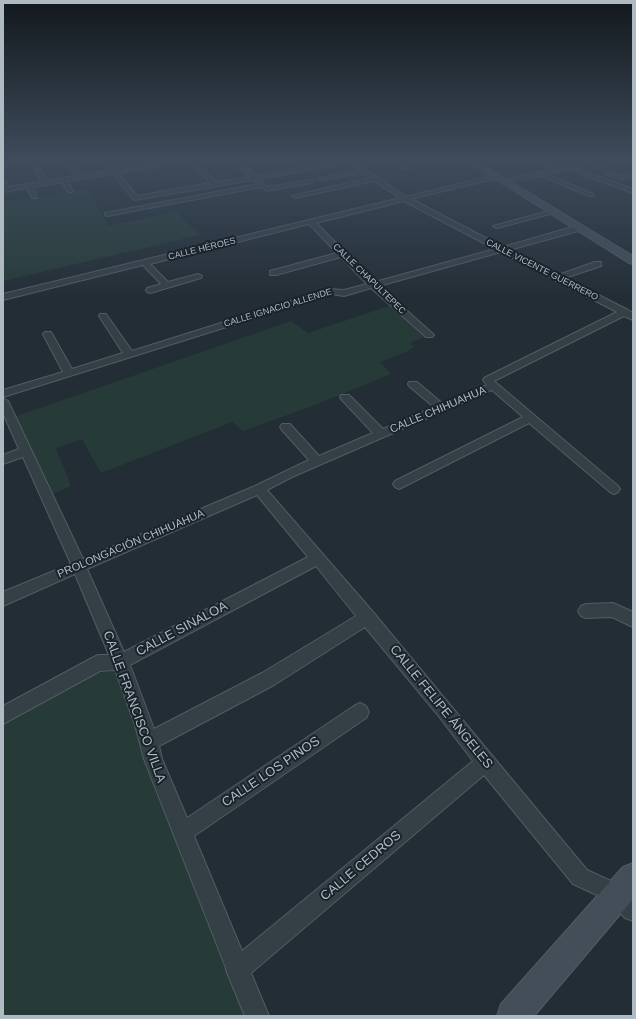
<!DOCTYPE html>
<html>
<head>
<meta charset="utf-8">
<style>
  body { margin:0 }
  #map { position:relative; width:636px; height:1019px; overflow:hidden; background:#222d35; font-family:Helvetica,sans-serif }
  canvas { display:block }
  .frame { position:absolute; inset:0; border:4px solid #afbac3; pointer-events:none }
</style>
</head>
<body>
<div id="map">
<canvas width="636" height="1019"></canvas>
<div class="frame"></div>
</div>
<script>
const context = document.querySelector('canvas').getContext('2d');
context.lineJoin = 'round';
function paint(path, color) { context.fillStyle = color; context.fill(path, 'evenodd'); }
function trace(path, color, width, dash) { context.strokeStyle = color; context.lineWidth = width; context.lineCap = dash ? 'butt' : 'round'; context.setLineDash(dash || []); context.stroke(path); }
function label(font, color, halo, rows, align = 'center') {
  context.font = font + ' Helvetica,sans-serif'; context.lineWidth = 4; context.setLineDash([]); context.textBaseline = 'middle'; context.strokeStyle = halo; context.fillStyle = color; for (const [text, x, y, turn = 0] of rows) {
    context.save(); context.translate(x, y); context.rotate((+turn || 0) * Math.PI / 180); context.textAlign = isNaN(turn) ? turn : align; if (halo) context.strokeText(text, 0, 0); context.fillText(text, 0, 0); context.restore();
  }
}
paint(new Path2D(`
  M87 189 108 226 176 212 200 235 3 281V202Z
  M389 306 424 337 410 343 414 347 406 352 380 362 391 374 315 405 243 431 232 422 101 473 82 439 56 448 71 486 53 494 14 417 291 321 308 333Z
  M114 671 247 1016H3V722L94 673Z`), '#263b38');
const minor = new Path2D(`
  M22 160H35L48 183 47 184H43L30 162 3 167V163Z
  M65 160H71L83 178 82 179H78Z
  M102 160H108L137 196 210 183 194 166 197 164 216 182 250 177 232 160H238L256 176 347 160H360L355 162 406 197 495 175 498 177 497 178 411 199 503 247 576 226H582V230L509 250 558 275 595 262H601V266L565 278 628 310 633 313V320L624 316 494 381 618 486 620 489 618 492 614 494 610 492 529 423 403 487 399 489 395 487 393 484 395 481 523 417 492 390 292 477 267 490 373 612 587 870 624 887 633 895V921L625 918 610 901 573 884 484 775 251 973 269 1016H245L226 970V968L144 759 135 725 115 670 100 671 3 724V706L92 658 98 655H109L75 574 3 606V592L71 564 23 457 3 464V455L19 449 3 413V398L8 401 83 559 255 486 309 460 282 430 280 427 282 424H290L319 456 373 433 341 399 340 397 341 395H349L383 429 434 407 409 386 408 384 409 382H417L443 404 487 385 483 380 484 378 617 312 501 252 379 286 432 333 434 335 432 337H426L371 288 344 296 332 294 3 397V390L63 372 43 334 45 332H51L72 369 123 353 99 316 100 314H106L132 351 329 289 344 290 367 284 341 257 276 275H270V271L337 253 309 224 150 264 168 282 198 274 202 276 201 278 150 293 147 292 146 290 147 288 161 284 143 265 3 300V294L400 198 374 181 295 198 292 196 370 178 363 173 319 181 316 179 359 170 348 163 259 179 268 187 312 180 313 181 310 183 267 191 261 187 107 216 105 215V213L258 184 253 180 135 200 133 199ZM404 201 495 249 375 282 316 223ZM257 495 308 557 124 652 87 569ZM316 566 356 616 262 673 154 729 130 665ZM365 627 437 714 473 761 242 951 194 836 366 718 369 712 366 706 360 703 354 706 187 818 162 759 159 746 274 685Z
  M138 160H144L151 166 146 167Z
  M386 160H394L409 168 404 169Z
  M532 160H540L558 168 585 163V165L575 168 633 189V193L568 169 547 174 593 194V196H589L541 176 503 183V181L552 169Z
  M610 160H618L597 169 592 168Z
  M607 171 622 176 633 171V175L622 180 605 174V172Z
  M3 179 5 180 10 189 9 190 4 189Z
  M62 179H66L73 191 72 192H68L61 180Z
  M27 185H31L37 197 36 198H32L26 186Z
  M552 210 555 212 554 213 497 228 493 226Z
  M613 603 633 612V627L612 617 586 618 581 616 578 611 581 606 586 604Z`);
const tertiary = new Path2D(`
  M171 160H188L184 162 3 192V188Z`);
const secondary = new Path2D(`
  M465 160H475L633 256V264L629 263Z
  M633 863V899L534 1016H497L501 1004 623 867Z`);
trace(minor, '#525c64', 2);
trace(tertiary, '#525c64', 2);
trace(secondary, '#525c64', 2);
paint(minor, '#353f46');
paint(tertiary, '#353f46');
paint(secondary, '#434e59');
const sky = context.createLinearGradient(0, 0, 0, 303);
sky.addColorStop(0, '#13191d');
sky.addColorStop(0.53, '#3e4c5c');
sky.addColorStop(1, '#3e4c5c00');
context.fillStyle = sky;
context.fillRect(0, 0, 636, 303);
label('9px', '#afbac3', '#1a232b', [
  ["CALLE HÉROES",202,249,-14],
  ["CALLE VICENTE GUERRERO",542,270,27],
  ["CALLE CHAPULTEPEC",369,279,44],
  ["CALLE IGNACIO ALLENDE",278,308,-17]
]);
label('11px', '#afbac3', '#1a232b', [
  ["CALLE CHIHUAHUA",438,410,-23],
  ["PROLONGACIÓN CHIHUAHUA",131,544,-23]
]);
label('13px', '#afbac3', '#1a232b', [
  ["CALLE SINALOA",182,629,-28],
  ["CALLE FRANCISCO VILLA",134,707,70],
  ["CALLE FELIPE ÁNGELES",441,707,51],
  ["CALLE LOS PINOS",271,772,-34],
  ["CALLE CEDROS",361,866,-40]
]);
</script>
</body>
</html>
